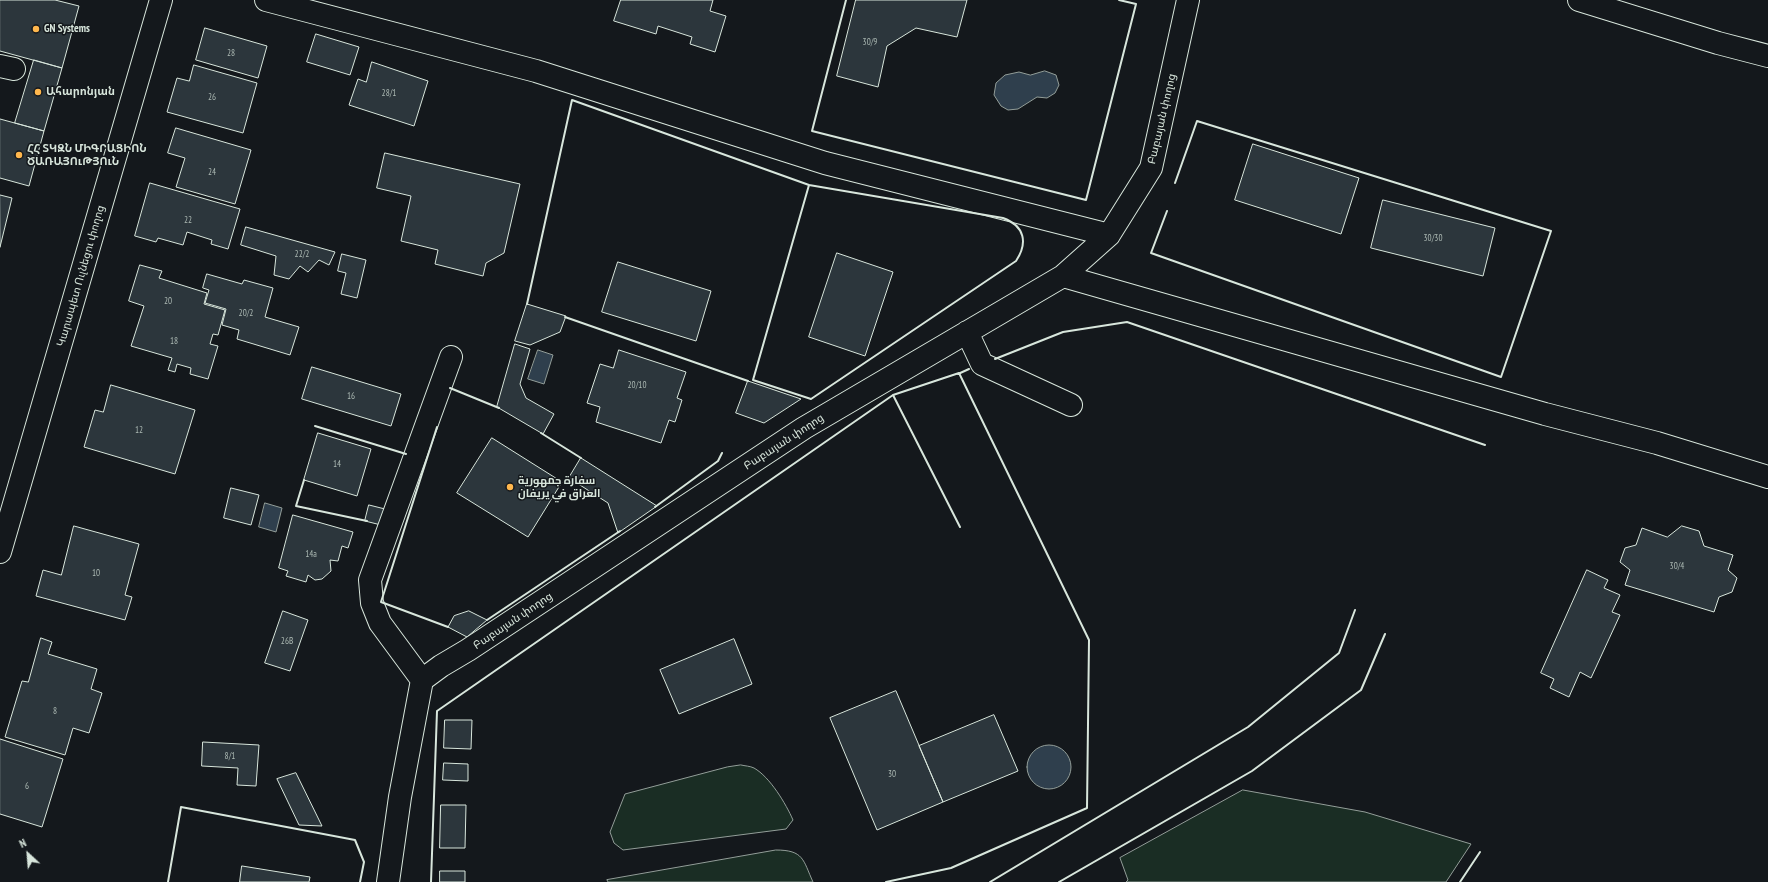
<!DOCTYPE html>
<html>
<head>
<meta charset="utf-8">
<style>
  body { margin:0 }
  #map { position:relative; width:1768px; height:882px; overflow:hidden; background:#14181c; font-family:"PT Sans Narrow",sans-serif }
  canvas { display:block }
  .north { position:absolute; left:8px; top:834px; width:40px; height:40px; -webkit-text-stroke:3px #14181c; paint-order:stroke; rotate:334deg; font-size:11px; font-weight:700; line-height:16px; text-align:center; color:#d8e6dc }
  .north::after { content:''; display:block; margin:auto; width:14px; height:18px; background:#d8e6dc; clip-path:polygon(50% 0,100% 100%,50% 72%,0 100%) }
</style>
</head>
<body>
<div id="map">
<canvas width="1768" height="882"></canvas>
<div class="north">N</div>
</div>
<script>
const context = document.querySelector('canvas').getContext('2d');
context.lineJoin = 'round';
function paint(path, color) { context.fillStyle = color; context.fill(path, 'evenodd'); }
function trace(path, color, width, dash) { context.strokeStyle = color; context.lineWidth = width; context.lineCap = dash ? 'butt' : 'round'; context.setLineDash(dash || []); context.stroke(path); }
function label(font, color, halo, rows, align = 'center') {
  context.font = font + ' "PT Sans Narrow",Cairo,"Noto Sans Armenian",sans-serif'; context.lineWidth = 3; context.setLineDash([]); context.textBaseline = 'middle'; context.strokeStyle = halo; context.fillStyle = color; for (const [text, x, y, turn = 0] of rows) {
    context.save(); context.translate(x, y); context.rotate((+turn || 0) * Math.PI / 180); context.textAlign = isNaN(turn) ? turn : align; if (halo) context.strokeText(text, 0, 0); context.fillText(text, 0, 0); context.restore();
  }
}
const green = new Path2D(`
  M741 765C745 766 750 766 754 768 770 777 786 804 793 820L786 829 623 850 614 843 610 832 625 794 727 767Z
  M1243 790 1365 812 1471 844 1446 882H1126L1128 880 1120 858Z
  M776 850C804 850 803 860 813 882H608L607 880Z`);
paint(green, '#1a2d24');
trace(green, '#939e99', 1);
const water = new Path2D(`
  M1045 71 1056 75 1059 85 1055 93 1047 98 1037 97 1018 109 1008 110 1001 106 994 95 996 83 1005 75 1019 72 1030 75Z
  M538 350 553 355 544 384 528 379Z
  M265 503 282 508 276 532 259 527Z
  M1027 767a22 22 0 1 1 44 0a22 22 0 1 1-44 0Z`);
paint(water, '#2f3f4d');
trace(water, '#939e99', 1);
const building = new Path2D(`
  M0 0H55L79 6 62 68 0 51Z
  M621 0H713L710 11 726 16 715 52 690 44 692 37 658 26 656 34 614 21Z
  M856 0H967L957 37 916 28 887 46 878 87 837 76Z
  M205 28 267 46 258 78 196 60Z
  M316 34 359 47 350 75 307 62Z
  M34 60 62 68 44 131 15 123Z
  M372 62 428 81 414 126 349 105 358 79 366 82Z
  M194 65 257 83 243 133 167 112 177 78 189 81Z
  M0 119 44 131 29 186 0 178Z
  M176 128 251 150 235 204 176 187 185 158 168 153Z
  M1253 144 1359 178 1341 234 1235 200Z
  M385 153 520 184 504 253 486 263 483 276 435 264 438 250 401 241 411 196 377 188Z
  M150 183 240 209 228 249 211 244 212 240 187 232 183 245 158 238 156 242 135 236Z
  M0 195 12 198 0 247Z
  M1383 200 1495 228 1483 276 1371 248Z
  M246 227 335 252 329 265 319 260 308 272 300 266 289 279 274 275 276 256 241 245Z
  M837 253 893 272 865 356 809 337Z
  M342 254 366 260 357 298 341 294 346 273 338 271Z
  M618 262 711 291 696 341 602 312Z
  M140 265 162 271 159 278 207 293 204 304 225 310 218 335 213 334 210 344 218 346 208 379 190 374 191 368 177 364 175 372 168 370 172 358 131 346 144 306 129 301Z
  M207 274 242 284 244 280 273 288 265 317 299 327 290 355 237 339 239 330 222 325 226 309 205 303 209 290 203 288Z
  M527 304 566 316 560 332 530 345 515 341Z
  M515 344 530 349 520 384 526 398 554 414 543 434 497 407Z
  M619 350 686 372 677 398 682 400 675 422 669 420 661 443 596 422 600 407 587 403 600 364 613 368Z
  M312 367 401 394 391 426 302 399Z
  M748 381 801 399 764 423 736 413Z
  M111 385 195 410 175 474 84 447 95 410 103 412Z
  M318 433 371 449 357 496 304 480Z
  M492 438 562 482 528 537 457 493Z
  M581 458 657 506 618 533 608 503 569 478Z
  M231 488 259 495 251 525 224 518Z
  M369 505 389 510 385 526 365 521Z
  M293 515 353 532 348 548 342 546 338 561 330 560 331 571 322 579 315 580 308 575 306 582 286 576 288 571 279 568Z
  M74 526 139 544 125 595 132 597 125 620 36 596 43 570 61 575Z
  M1682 526 1699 531 1704 546 1733 555 1728 570 1737 578 1732 592 1719 597 1714 612 1625 585 1630 570 1620 562 1625 548 1636 545 1642 528 1667 537Z
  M1587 570 1608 580 1604 588 1620 595 1612 612 1620 615 1591 678 1580 672 1569 697 1550 688 1554 679 1541 673Z
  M283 611 308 620 290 671 265 663Z
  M469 611 487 620 467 637 448 627 454 616Z
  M41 638 52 642 48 654 97 669 91 689 102 693 89 733 73 728 65 755 5 737 22 681 28 682Z
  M734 639 752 684 679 714 660 670Z
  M896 691 943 802 877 830 830 718Z
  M994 715 1018 771 943 802 919 746Z
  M445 720H472L471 749 444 748Z
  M0 739 63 759 42 827 0 814Z
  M203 742 259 745 256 786 237 785 238 768 202 766Z
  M444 763 468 764V781L443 780Z
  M296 773 322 826 299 825 277 779Z
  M441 805H466L465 848H440Z
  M242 866 310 877 309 882H240Z
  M440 871H465V882H440Z`);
paint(building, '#2c363c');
trace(building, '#d8e6dc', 1);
const minor = new Path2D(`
  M266 0 536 71 825 163 1109 235
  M1579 0 1718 43 1768 56
  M0 66 14 69
  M1063 276 1545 414 1657 443 1768 477
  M967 332 982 364 1071 405
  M0 552 161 0
  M422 680 380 623 372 603 370 580 451 357
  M388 882 400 797 422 680 441 666 468 650 804 428 1063 276 1109 235 1151 168 1188 0`);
trace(minor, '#d8e6dc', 24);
trace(minor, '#14181c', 22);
trace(new Path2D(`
  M846 0 812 131 1086 200 1136 4 1119 0
  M809 185 1003 218C1025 226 1028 243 1016 261L811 399 753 380Z
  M1167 211 1151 253 1501 377 1551 231 1197 121 1175 183
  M527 304 572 100 809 185
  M565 317 748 381
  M995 359 1063 332 1127 322 1485 445
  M958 374 969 369
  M450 388 499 408
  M315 426 406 454
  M437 427 381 602 448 627
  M541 433 581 458
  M304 480 296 506 367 521
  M655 507 718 461 722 453
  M487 620 620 531
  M168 882 181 807 355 840 364 862 360 882
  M431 882 437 711 893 395 960 527
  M886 882 951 868 1087 808 1089 640 959 373 893 395
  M990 882 1248 727 1339 653 1355 610
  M1059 882 1252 771 1361 690 1385 634
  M1460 882 1480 852`), '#d8e6dc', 2);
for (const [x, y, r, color] of [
  [36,29,4,"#ffb74d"],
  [38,92,4,"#ffb74d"],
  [19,155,4,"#ffb74d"],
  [510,487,4,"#ffb74d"]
]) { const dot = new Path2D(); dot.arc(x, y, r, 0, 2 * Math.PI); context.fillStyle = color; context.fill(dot); trace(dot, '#14181c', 1.5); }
label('9px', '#adbab4', null, [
  ["30/9",870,42],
  ["28",231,53],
  ["28/1",389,93],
  ["26",212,97],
  ["24",212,172],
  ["22",188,220],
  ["30/30",1433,238],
  ["22/2",302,254],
  ["20",168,301],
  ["20/2",246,313],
  ["18",174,341],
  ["20/10",637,385],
  ["16",351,396],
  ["12",139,430],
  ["14",337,464],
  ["14a",311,554],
  ["30/4",1677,566],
  ["10",96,573],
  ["26B",287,641],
  ["8",55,711],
  ["8/1",230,756],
  ["30",892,774],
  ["6",27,786]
]);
label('bold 11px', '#d8e6dc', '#14181c', [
  ["GN Systems",44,29],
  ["Ահարոնյան",46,92],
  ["ՀՀ ՏԿԶՆ ՄԻԳՐԱՑԻՈՆ",27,149],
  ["ԾԱՌԱՅՈւԹՅՈւՆ",27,162],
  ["سفارة جمهورية",518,481],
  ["العراق في يريفان",518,494]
], 'left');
label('11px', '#d8e6dc', '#14181c', [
  ["Բաբայան փողոց",1162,119,-77],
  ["Կարապետ Ուլնեցու փողոց",81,276,-74],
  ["Բաբայան փողոց",784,442,-33],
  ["Բաբայան փողոց",513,621,-34]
]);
</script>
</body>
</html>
